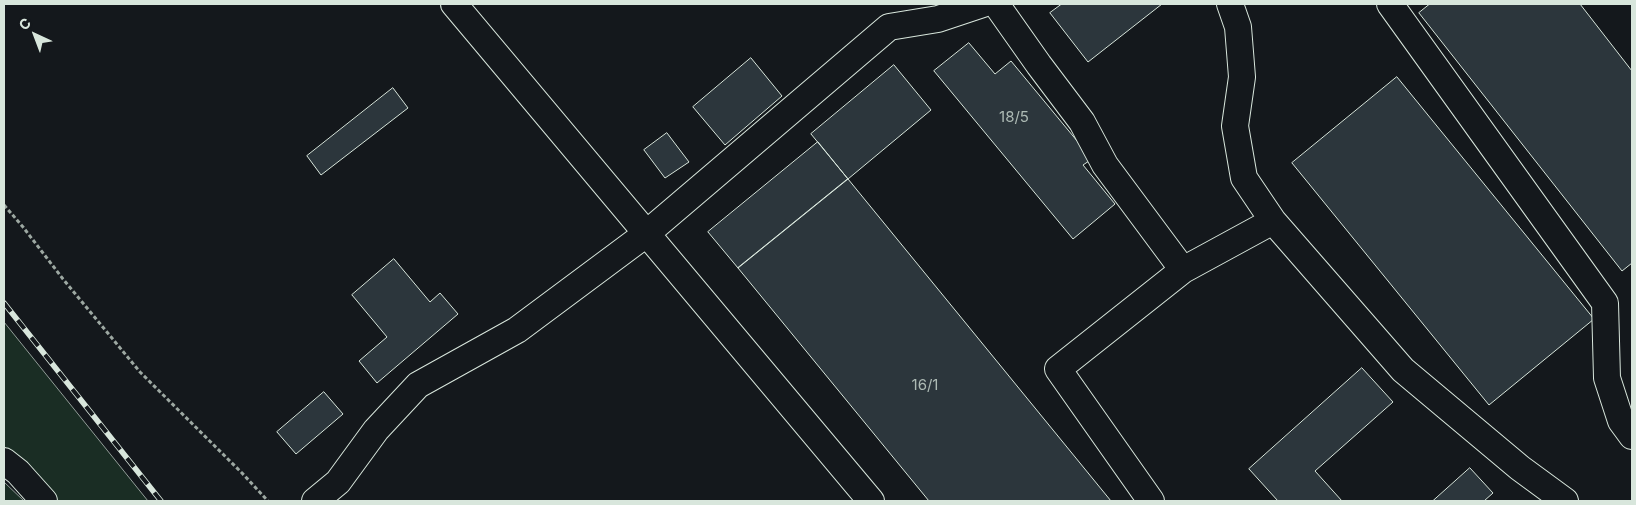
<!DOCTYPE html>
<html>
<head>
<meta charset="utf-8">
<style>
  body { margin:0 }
  #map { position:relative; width:1636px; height:505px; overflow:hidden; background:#14181c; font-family:Inter,sans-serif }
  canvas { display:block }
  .frame { position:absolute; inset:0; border:5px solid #d8e6dc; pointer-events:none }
  .north { position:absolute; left:10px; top:10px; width:50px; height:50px; -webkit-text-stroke:4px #14181c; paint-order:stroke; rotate:317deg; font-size:14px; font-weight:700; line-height:20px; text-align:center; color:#d8e6dc }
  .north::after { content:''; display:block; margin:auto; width:18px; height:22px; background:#d8e6dc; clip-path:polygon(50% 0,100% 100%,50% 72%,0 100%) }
</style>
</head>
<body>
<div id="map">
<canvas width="1636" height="505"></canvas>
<div class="frame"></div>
<div class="north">С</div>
</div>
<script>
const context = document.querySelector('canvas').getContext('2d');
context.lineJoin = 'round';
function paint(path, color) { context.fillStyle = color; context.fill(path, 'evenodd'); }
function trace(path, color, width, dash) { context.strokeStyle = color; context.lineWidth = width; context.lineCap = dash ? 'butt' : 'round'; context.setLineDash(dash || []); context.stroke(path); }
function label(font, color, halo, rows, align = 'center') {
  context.font = font + ' Inter,sans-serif'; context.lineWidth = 4; context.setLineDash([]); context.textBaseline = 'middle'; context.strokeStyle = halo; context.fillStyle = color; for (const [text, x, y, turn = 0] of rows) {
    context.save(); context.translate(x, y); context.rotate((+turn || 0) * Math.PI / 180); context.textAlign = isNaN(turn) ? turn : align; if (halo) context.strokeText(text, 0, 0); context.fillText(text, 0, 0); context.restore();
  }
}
const green = new Path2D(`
  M4 322 148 501H58L4 446Z
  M4 482 24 501H4Z`);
paint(green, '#1a2d24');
trace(green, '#939e99', 1);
const building = new Path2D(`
  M1062 4H1162L1088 62 1050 13Z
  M1430 4H1580L1632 71V263L1622 271 1419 13Z
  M969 43 995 74 1011 61 1092 159 1083 165 1115 204 1073 239 934 71Z
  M751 58 782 96 725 145 693 107Z
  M894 65 931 110 848 179 811 134Z
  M1397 77 1594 319 1489 405 1292 163Z
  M393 88 408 108 321 175 307 156Z
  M667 133 689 162 665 178 644 150Z
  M818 142 848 179 738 268 708 232Z
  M848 179 1111 501H929L738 268Z
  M394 259 430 302 440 293 458 314 377 383 359 361 387 337 352 295Z
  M1362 368 1393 402 1315 471 1342 501H1278L1249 469Z
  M324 392 343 414 296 454 277 432Z
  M1470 468 1493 493 1484 501H1433Z`);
paint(building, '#2c363c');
trace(building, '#d8e6dc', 1);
const minor = new Path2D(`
  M454 4 871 501
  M996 4 1039 65 1082 122 1105 165 1183 270
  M1230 4 1238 27 1242 77 1235 126 1244 178 1273 221
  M1390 4 1605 303 1607 378 1621 421 1632 436
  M4 461 18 472 44 501
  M315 501 338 482 376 430 418 385 517 330 646 234 889 27 938 19 983 4
  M1151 501 1058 369 1183 270 1273 221 1403 370 1520 468 1565 501`);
trace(minor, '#d8e6dc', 28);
trace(new Path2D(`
  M4 205 23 227 63 279 140 372 242 473 268 501`), '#9da8a2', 3, [4, 2.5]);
trace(minor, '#14181c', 26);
const rail = new Path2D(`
  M4 303 161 501`);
trace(rail, '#d8e6dc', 5.5);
trace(rail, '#14181c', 4, [11]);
label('15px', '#adbab4', null, [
  ["18/5",1014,117],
  ["16/1",925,385]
]);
</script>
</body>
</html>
